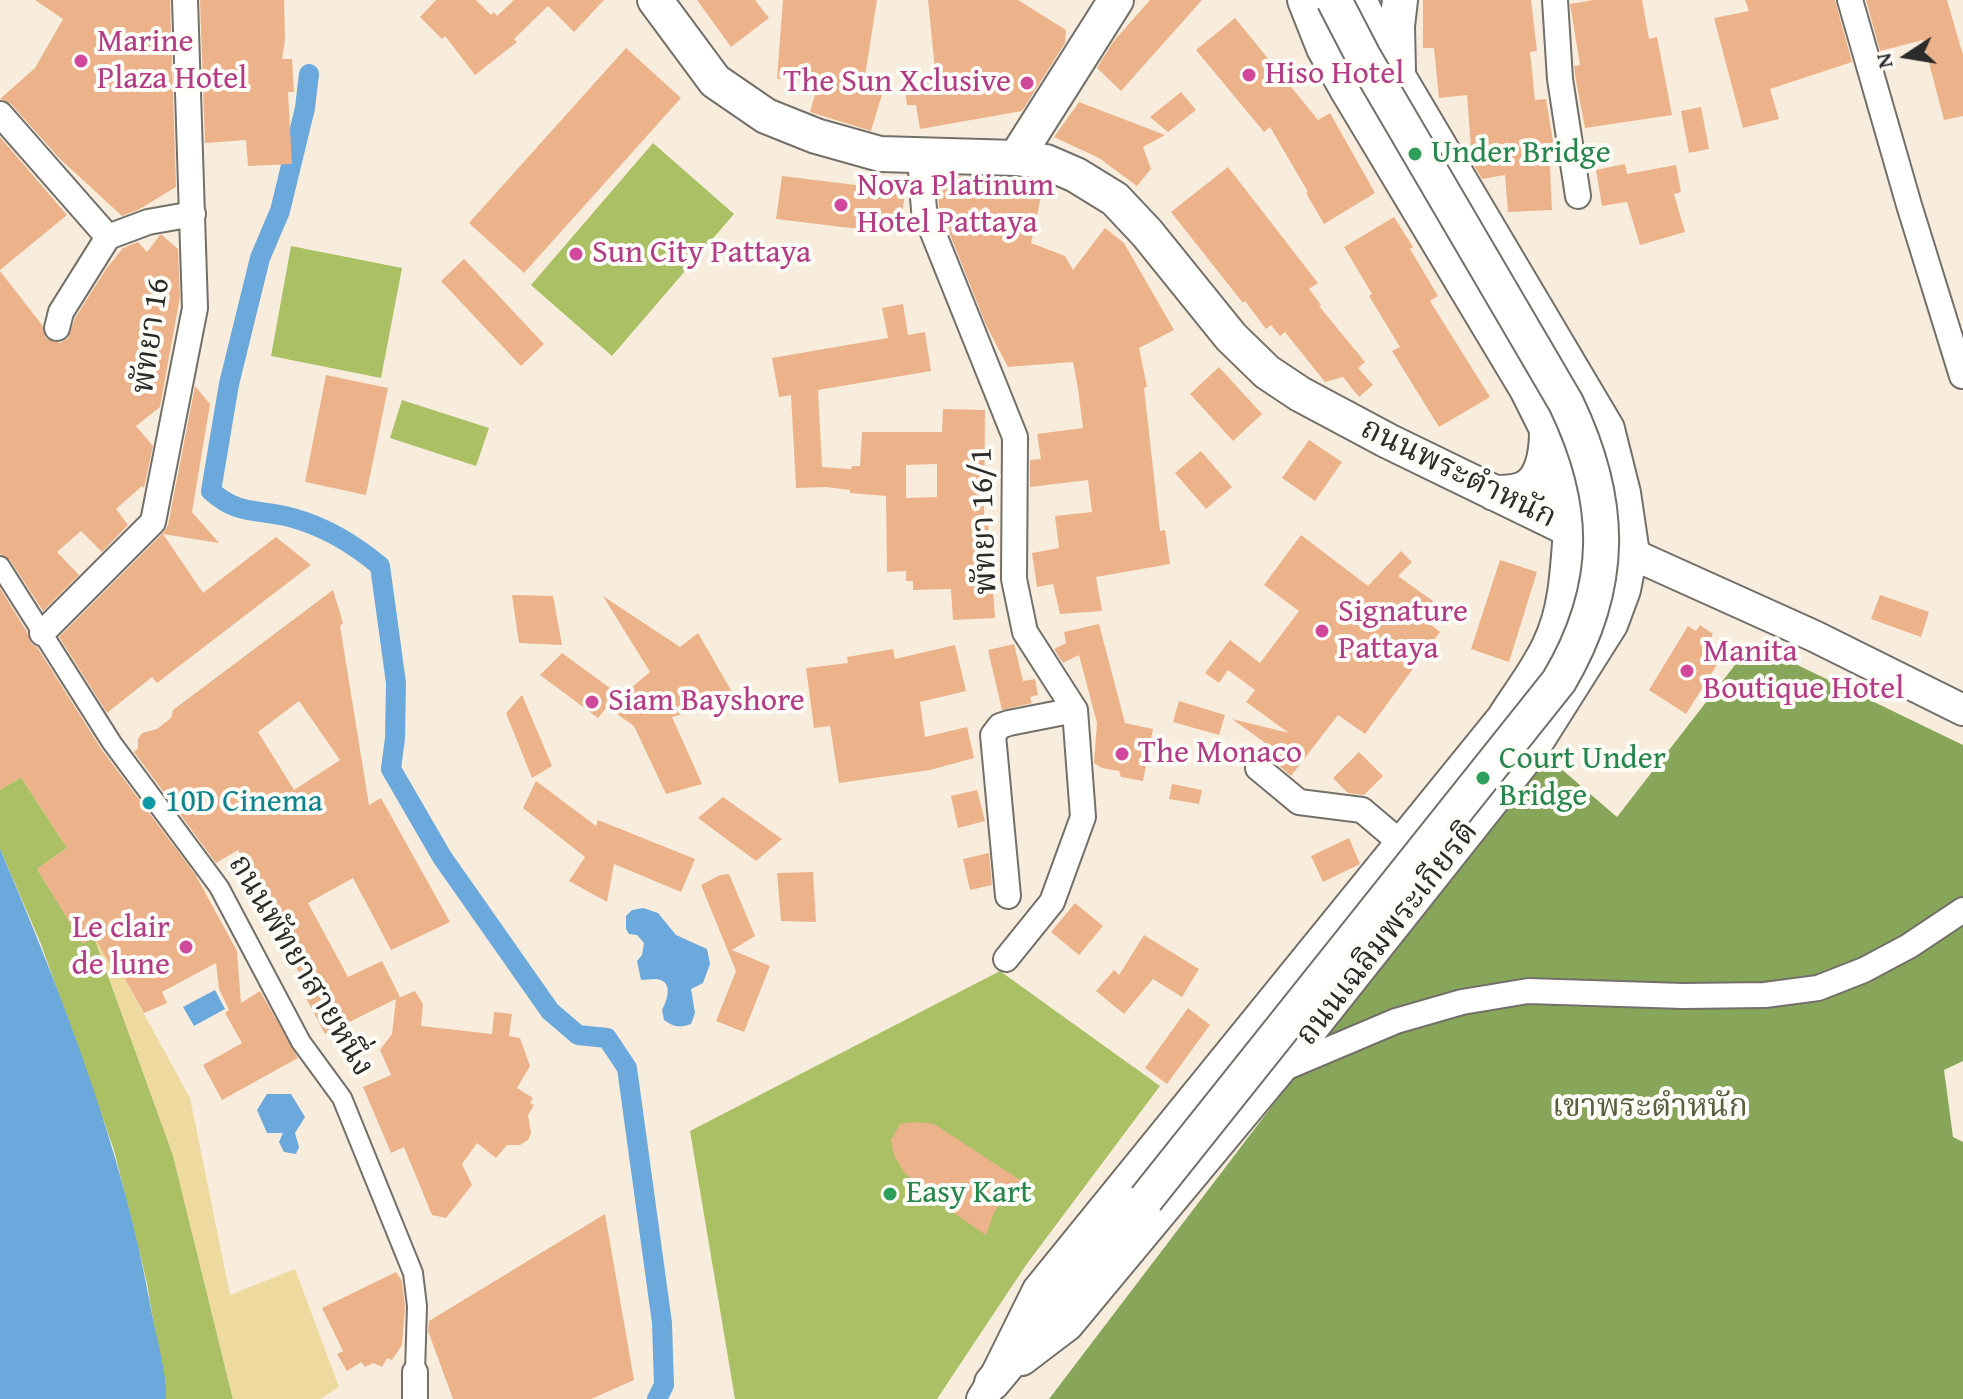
<!DOCTYPE html>
<html>
<head>
<meta charset="utf-8">
<style>
  body { margin:0 }
  #map { position:relative; width:1963px; height:1399px; overflow:hidden; background:#f8eddd; font-family:"Gentium Book Plus",serif }
  canvas { display:block }
  .north { position:absolute; left:1867px; top:16px; width:80px; height:80px; -webkit-text-stroke:6px #fdfcf7; paint-order:stroke; rotate:258deg; font-size:22px; font-weight:700; line-height:32px; text-align:center; color:#2b2b2b }
  .north::after { content:''; display:block; margin:auto; width:28px; height:36px; background:#2b2b2b; clip-path:polygon(50% 0,100% 100%,50% 72%,0 100%) }
</style>
</head>
<body>
<div id="map">
<canvas width="1963" height="1399"></canvas>
<div class="north">N</div>
</div>
<script>
const context = document.querySelector('canvas').getContext('2d');
context.lineJoin = 'round';
function paint(path, color) { context.fillStyle = color; context.fill(path, 'evenodd'); }
function trace(path, color, width, dash) { context.strokeStyle = color; context.lineWidth = width; context.lineCap = dash ? 'butt' : 'round'; context.setLineDash(dash || []); context.stroke(path); }
function label(font, color, halo, rows, align = 'center') {
  context.font = font + ' "Gentium Book Plus","Noto Serif Thai",serif'; context.lineWidth = 8; context.setLineDash([]); context.textBaseline = 'middle'; context.strokeStyle = halo; context.fillStyle = color; for (const [text, x, y, turn = 0] of rows) {
    context.save(); context.translate(x, y); context.rotate((+turn || 0) * Math.PI / 180); context.textAlign = isNaN(turn) ? turn : align; if (halo) context.strokeText(text, 0, 0); context.fillText(text, 0, 0); context.restore();
  }
}
paint(new Path2D(`
  M653 143 734 214 612 356 531 285Z
  M291 246 402 268 381 378 271 356Z
  M402 400 489 428 476 466 390 438Z
  M21 777 67 848 37 869 83 943 94 937 173 1155 233 1399H166L147 1283 114 1150 41 944 0 849V790Z
  M1000 971 1160 1086 1026 1265 937 1399H735L690 1131Z`), '#abc065');
paint(new Path2D(`
  M1752 643 1963 745V1061L1944 1070 1953 1137 1963 1142V1399H1049L1390 951 1545 755 1617 817Z`), '#88a65a');
paint(new Path2D(`
  M94 937 110 963 115 961 190 1098 230 1295 295 1269 339 1387 320 1399H233L173 1155Z`), '#eeda9e');
paint(new Path2D(`
  M0 849C63 997 123 1151 151 1309 156 1338 167 1371 166 1399H0Z
  M643 908 658 913 676 935 707 949 710 964 703 983 691 989 695 1013 691 1024C679 1028 674 1027 664 1020L662 1010C668 999 674 979 654 979 650 979 646 980 641 980L637 961 642 955 644 943 637 935 629 934 626 929V916L632 910Z
  M215 990 225 1009 194 1026 183 1007Z
  M267 1094H291L305 1117 295 1133 299 1147 296 1154 284 1152 279 1142 283 1133H267L257 1110Z`), '#6ba8dc');
trace(new Path2D(`
  M309 74 305 108 280 211 260 258 229 384 211 491C240 517 259 508 293 518 325 527 355 545 380 566L396 683 395 738 391 769 442 857 550 1011 578 1035 607 1038 627 1068 662 1323 664 1385 657 1399`), '#6ba8dc', 20);
paint(new Path2D(`
  M35 0H170L176 187 138 210 122 216 60 159 11 104 0 99 35 68 63 19Z
  M200 0H284L285 40 282 59H292L294 92H288L292 164 248 166 246 140 205 143Z
  M436 0H476L491 15 494 12 497 16 514 0H604L574 32 548 6 514 39 517 42 475 75 445 36 442 39 420 17Z
  M697 0H755L769 18 731 47Z
  M783 0H877L864 82 884 88 871 131 810 112 819 81 777 79Z
  M928 0H1018L1066 30 1065 43 1022 111 920 129 916 105H907L904 85 936 80Z
  M1150 0H1202L1121 91 1097 68 1113 42Z
  M1423 0H1531L1537 51 1530 52 1535 100 1546 99 1554 147H1549L1552 210 1508 212 1505 175 1482 179 1472 162 1467 95 1439 98 1434 48H1423Z
  M1593 0H1642L1649 39 1657 37 1672 115 1585 128 1575 75 1574 66 1580 65 1570 4Z
  M1745 0H1835L1852 62 1770 89 1779 119 1743 128 1714 18 1749 11Z
  M1866 0H1947L1963 55V116L1944 120 1923 40 1880 51Z
  M1235 18 1318 120 1330 113 1375 193 1324 224 1306 193 1308 192 1270 127 1264 132 1196 50Z
  M626 48 681 98 524 273 469 223Z
  M1181 92 1196 110 1168 132 1150 117Z
  M1079 102 1165 135 1143 147 1151 169 1137 186 1099 158 1054 137Z
  M1701 107 1709 149 1689 153 1681 111Z
  M0 137 67 215 0 270Z
  M1625 164 1627 174 1676 165 1681 192 1674 194 1685 232 1640 245 1627 202 1602 206 1596 170Z
  M1228 167 1318 283 1309 289 1321 305 1319 306 1365 362 1358 368 1373 385 1359 397 1343 377 1325 382 1285 332 1280 336 1271 325 1266 329 1245 301 1243 303 1171 212Z
  M782 176 905 191 900 234 776 219Z
  M963 176 1014 178 1044 183 1031 243 1065 256 1073 270 1105 228 1124 243 1174 330 1139 348 1147 387 1144 388 1160 531 1165 530 1170 564 1096 577 1102 611 1060 614 1053 584 1037 587 1032 553 1059 548 1055 516 1092 512 1088 480 1030 487V460L1041 459 1037 434 1083 428 1078 389 1073 362 1008 367 986 325 939 207 937 182Z
  M1394 217 1413 247 1410 249 1438 296 1430 301 1490 397 1439 427 1392 351 1400 347 1369 296 1372 294 1344 247Z
  M160 235H162L178 249 180 297 160 407 136 426 153 446 144 488 142 486 116 509 128 525 102 552 81 531 57 552 79 575 43 611 10 560 0 554V271L42 325 46 338 60 343 68 338 75 318 106 269 123 248 138 242 147 252Z
  M464 259 544 344 521 366 441 281Z
  M903 304 908 335 925 332 931 371 818 390 822 467 851 469 852 466H860L862 432H942L943 409 985 410 984 520H988L995 618 953 620 951 589 913 590V581H906V571L887 572 886 496 850 493V490L826 487 796 488 791 395 779 397 772 358 888 338 882 308ZM937 464V497L906 498V465Z
  M1219 367 1262 414 1233 441 1190 394Z
  M326 375 388 388 366 495 305 482Z
  M195 386 210 404 192 512 219 543 163 534 203 593 276 537 311 565 157 683 152 677 107 713 59 637 164 532 168 525Z
  M1309 440 1342 462 1315 501 1282 478Z
  M1201 451 1232 487 1206 509 1175 473Z
  M1301 535 1368 586 1401 551 1412 562 1398 576 1433 601 1421 617 1440 632 1365 734 1338 715 1291 776 1268 756 1256 752 1264 742 1232 719 1289 733 1246 702 1255 690 1228 670 1219 683 1205 673 1230 640 1260 663 1299 611 1264 585Z
  M1500 560 1537 572 1509 662 1471 649Z
  M0 588 27 632 31 643 37 647 102 750 195 874 237 951 241 1003 260 991 298 1058 222 1100 203 1065 242 1043 225 1013 229 1010 219 989 216 963 162 992 167 1003 144 1013 115 961 110 964 94 937 83 944 37 869 67 848 21 777 0 790Z
  M333 590 343 623 340 626 369 805 381 798 450 922 391 950 353 878 308 903 348 977 382 961 400 997 325 1034 306 998 311 996 278 932 282 931 238 850 216 863 134 752 138 748V739L142 733 157 729 171 718 173 710ZM299 701 340 760 294 790 258 732Z
  M512 595 553 596 562 645 519 643Z
  M1880 595 1929 612 1921 637 1871 619Z
  M603 596 680 647 698 633 736 699 672 717 702 784 666 794 634 726 607 707 598 718 540 675 562 653 621 696 650 672Z
  M1099 624 1125 723 1153 729 1143 781 1121 777 1119 771 1102 768 1094 763 1097 723 1079 655 1063 663 1054 649 1066 643 1064 632Z
  M1700 625 1713 634 1709 642 1725 652 1686 714 1649 690 1688 626 1696 631Z
  M1014 644 1023 681 1035 679 1038 695 1030 697 1032 703 1002 710 988 650Z
  M955 645 966 691 920 702 925 737 967 727 974 758 930 770 839 783 830 726 814 728 806 668 848 663 847 657 893 649 895 659Z
  M522 695 552 766 532 778 506 713Z
  M1179 701 1225 715 1219 735 1173 722Z
  M1359 752 1383 776 1364 795 1348 793 1333 778Z
  M536 781 596 826 598 820 695 859 681 892 614 864 607 902 569 881 585 857 523 808Z
  M1172 784 1202 790 1199 804 1169 799Z
  M977 790 985 821 958 828 951 796Z
  M723 797 782 839 756 861 698 818Z
  M1349 838 1360 864 1323 882 1311 856Z
  M989 853 992 885 970 890 963 859Z
  M813 872 816 922 781 921 777 873Z
  M729 874 755 936 732 950 770 966 744 1032 716 1021 736 971 701 885 720 875Z
  M1075 903 1103 926 1079 955 1051 932Z
  M1144 935 1199 969 1182 997 1153 979 1124 1014 1096 991 1114 970 1119 975Z
  M415 991 423 1004 421 1026 492 1034 494 1012 512 1014 509 1036 520 1038 530 1066 517 1088 533 1098 530 1103 534 1105 528 1115 531 1133 528 1140 520 1145H507L496 1158 477 1143 462 1164 472 1185 446 1218 432 1215 404 1147 391 1153 363 1087 391 1075 380 1050 392 1034 396 999Z
  M1188 1008 1210 1025 1167 1084 1145 1068Z
  M915 1122 934 1124 1023 1182 1006 1194 994 1213 986 1235 939 1203 904 1172 894 1155 891 1140 900 1124Z
  M605 1214 634 1380 591 1399H453L428 1331 429 1321Z
  M396 1272 402 1281 405 1307 402 1345 392 1360 387 1358 382 1367 373 1363 365 1367 361 1362 347 1371 337 1354 343 1351 322 1308Z`), '#ecb38b');
const pedestrian = new Path2D(`
  M0 566 112 743 219 887 301 1042 342 1098 413 1273 417 1306 415 1372`);
const minor = new Path2D(`
  M1555 0 1560 79 1578 196
  M1850 0 1909 205 1962 376
  M0 114 108 237 148 222 193 214
  M920 157 924 210 1015 437 1014 579 1025 632 1075 710 1083 817 1052 902 1006 959
  M57 328 61 312 108 237
  M42 633 153 522 195 308 185 0
  M1258 768 1299 802 1362 810 1401 843
  M1008 896 993 735 1000 726 1009 723 1075 710
  M1280 1070 1396 1021 1462 1002 1528 991 1683 996 1765 995 1818 988 1864 970 1909 946 1963 910
  M415 1372V1399`);
const tertiary = new Path2D(`
  M1022 1360 1068 1325 1280 1070 1530 755 1612 625 1625 590 1632 554 1814 636 1963 710
  M982 1399 992 1383 1038 1290 1502 718C1517 694 1536 670 1548 644 1565 609 1566 568 1569 529`);
const secondary = new Path2D(`
  M655 0 715 81 766 116 816 136 880 154 1016 158 1046 162 1076 175 1115 199 1147 233 1231 337 1267 372 1300 394 1388 441 1569 529 1632 554 1623 493 1607 429 1390 63 1359 0
  M1305 0 1324 48 1347 89 1527 389 1551 437 1563 486 1569 529
  M1398 71 1397 26 1400 0
  M1016 158 1116 0
  M1494 493C1502 493 1513 493 1521 490 1543 483 1547 452 1547 432
  M992 1383 1146 1199`);
trace(pedestrian, '#736f69', 22);
trace(minor, '#736f69', 28);
trace(tertiary, '#736f69', 34);
trace(secondary, '#736f69', 38);
trace(pedestrian, '#fff', 18);
trace(minor, '#fff', 24);
trace(tertiary, '#fff', 30);
trace(secondary, '#fff', 34);
const secondaryBridge = new Path2D(`
  M1146 1199 1559 681C1615 586 1613 501 1566 403L1363 56 1334 0`);
trace(secondaryBridge, '#736f69', 38, []);
trace(secondaryBridge, '#fff', 34);
for (const [x, y, r, color] of [
  [81,61,8,"#d1479c"],
  [1249,75,8,"#d1479c"],
  [1027,83,8,"#d1479c"],
  [1415,154,8,"#2e9e5b"],
  [841,205,8,"#d1479c"],
  [576,254,8,"#d1479c"],
  [1322,631,8,"#d1479c"],
  [1687,671,8,"#d1479c"],
  [592,702,8,"#d1479c"],
  [1122,754,8,"#d1479c"],
  [1483,778,8,"#2e9e5b"],
  [149,803,8,"#0f9aa8"],
  [186,947,8,"#d1479c"],
  [890,1194,8,"#2e9e5b"]
]) { const dot = new Path2D(); dot.arc(x, y, r, 0, 2 * Math.PI); context.fillStyle = color; context.fill(dot); trace(dot, '#fdfcf7', 3); }
label('32px', '#b23c85', '#fdfcf7', [
  ["Marine",97,43],
  ["Plaza Hotel",97,80],
  ["Hiso Hotel",1265,75],
  ["The Sun Xclusive",1011,83,"right"],
  ["Nova Platinum",857,187],
  ["Hotel Pattaya",857,224],
  ["Sun City Pattaya",592,254],
  ["Signature",1338,613],
  ["Pattaya",1338,650],
  ["Manita",1703,653],
  ["Boutique Hotel",1703,690],
  ["Siam Bayshore",608,702],
  ["The Monaco",1138,754],
  ["Le clair",170,929,"right"],
  ["de lune",170,966,"right"]
], 'left');
label('32px', '#27864d', '#fdfcf7', [
  ["Under Bridge",1431,154],
  ["Court Under",1499,760],
  ["Bridge",1499,797],
  ["Easy Kart",906,1194]
], 'left');
label('32px', '#2b2b2b', '#fdfcf7', [
  ["พัทยา 16",152,336,-82],
  ["ถนนพระตำหนัก",1458,474,26],
  ["พัทยา 16/1",985,521,-92],
  ["ถนนเฉลิมพระเกียรติ",1388,934,-52],
  ["ถนนพัทยาสายหนึ่ง",300,966,59]
]);
label('32px', '#0d838f', '#fdfcf7', [
  ["10D Cinema",165,803]
], 'left');
label('32px', '#585f3f', '#fdfcf7', [
  ["เขาพระตำหนัก",1650,1108]
]);
</script>
</body>
</html>
